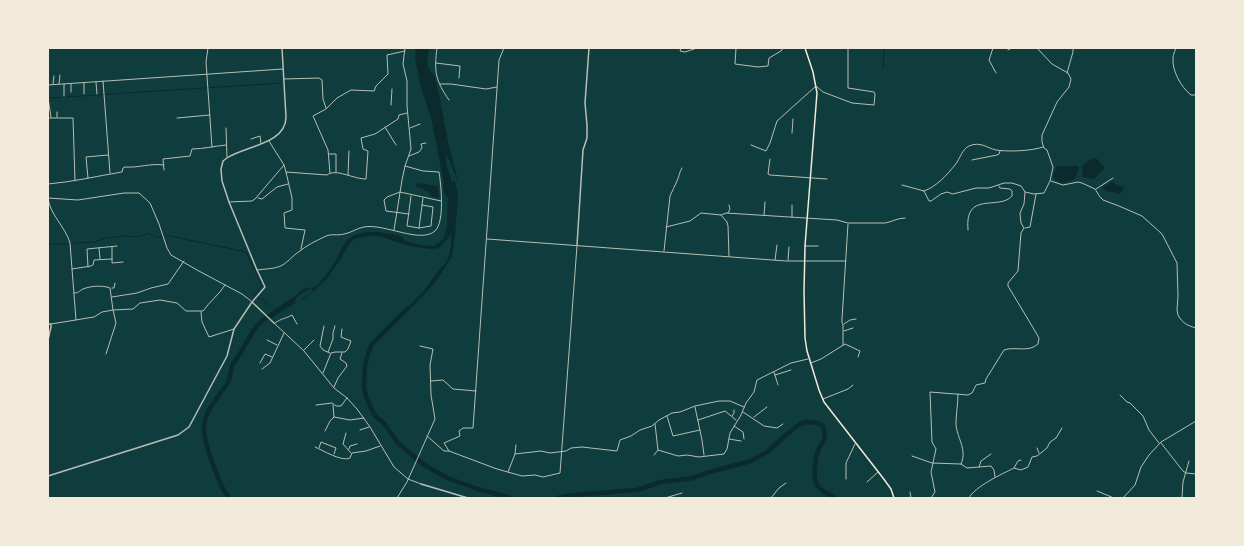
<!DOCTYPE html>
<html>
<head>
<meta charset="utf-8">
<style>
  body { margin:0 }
  #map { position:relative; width:1244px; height:546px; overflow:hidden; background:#0f3d3e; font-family:Jost,sans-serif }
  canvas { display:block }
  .frame { position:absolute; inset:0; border:49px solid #f1e9da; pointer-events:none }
</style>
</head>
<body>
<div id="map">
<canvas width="1244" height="546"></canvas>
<div class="frame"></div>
</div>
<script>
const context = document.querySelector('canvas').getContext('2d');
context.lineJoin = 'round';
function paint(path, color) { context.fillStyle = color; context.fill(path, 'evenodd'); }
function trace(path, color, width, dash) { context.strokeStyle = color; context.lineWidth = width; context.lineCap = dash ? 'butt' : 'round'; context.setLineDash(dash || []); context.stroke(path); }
paint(new Path2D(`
  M416 48H429L427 64 431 73 434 75 438 89 448 142 457 177 458 181 447 155C444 162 448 167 449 174H450L452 183V184L453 181H455L458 195 455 236 452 256 446 266 435 283 406 313H403L404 311 424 291 440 268C450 262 452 246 451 235L439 248 431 249 416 247 399 243 379 236H370L356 238 350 243 342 257 328 277 312 293 301 300V299C304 296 312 294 313 291L311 289C304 291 298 295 294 302L296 303 280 312 271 319 267 315 299 293C302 287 310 288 316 287 323 278 330 271 335 262 339 256 340 249 345 243 356 227 388 232 403 237L405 241 420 245 434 246 439 243 443 239 447 227 448 198 444 193 443 179 432 122 420 84 415 58Z
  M1096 158 1105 168 1094 179 1082 177 1083 165 1091 159Z
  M1057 166H1078L1079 168C1076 181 1073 181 1060 183L1053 177Z
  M1112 181 1115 184 1125 187 1120 194 1107 191 1103 188Z
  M417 183 438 186 439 198 430 196 431 193C424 191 423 188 416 187Z`), '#0a2a2b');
trace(new Path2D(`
  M883 68 884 48
  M48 96 50 98 281 83
  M165 235 246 252 262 286 254 296
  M72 243 95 242 106 238 124 236 139 237 149 233 155 237H162
  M48 244H68
  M258 298 266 301 267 306
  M826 498 827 493`), '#0a2a2b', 1);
trace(new Path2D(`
  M407 309 372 344 368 354 365 366 364 387 366 397 371 408 375 416 384 423 398 443 423 464 447 478 478 489 511 498
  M229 498C220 487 203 442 204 427 205 409 220 396 228 382 231 376 230 369 233 364 235 360 239 356 241 352 250 337 255 322 272 315
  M557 498 574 495 637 490 661 482 693 478 706 473 751 461 767 452 793 429 802 423 808 422 817 423 822 425C829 439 822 440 818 451 815 458 813 479 817 485 820 491 829 494 835 498`), '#0a2a2b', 4.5);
trace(new Path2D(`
  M208 48 206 62 212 147
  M437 48C434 71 435 80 449 100
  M681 48 680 51 685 52 697 48
  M736 48 735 64 758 67 768 66 769 58 781 51 783 48
  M993 48 989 60 996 73
  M1176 48C1175 51 1173 55 1173 58 1172 71 1181 87 1191 95H1196
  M1008 50 1012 48
  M436 63 460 66 459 78
  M1067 73 1073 52V48
  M284 79 319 78 322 80 323 99 326 108
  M103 81 110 173
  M96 82 97 94
  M84 83V94
  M53 84 54 76
  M59 84 60 75
  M64 84V96
  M71 84V92
  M440 84H451L486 89 497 87
  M48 85 283 69
  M48 98 51 117
  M391 105 392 89
  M57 112V117
  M48 118H73L75 181
  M177 118 210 115
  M385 127 396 145
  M226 128 227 157
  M410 128 420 124
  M792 133 793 119
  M251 139 260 136 261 143
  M269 141 284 165 286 172 292 198V210L284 213 285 228 305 230 301 249
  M751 145 766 151 770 143 777 121 816 86 823 92 852 103 874 105 875 94 874 92 848 88V48
  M329 154H336V172
  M409 156 419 152 422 148 421 144 426 143
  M770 159 768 174 770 175 827 179
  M972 160 997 155 999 154 1000 151
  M164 170 163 159 190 156 192 149C203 149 215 146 226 145
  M286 172 327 175C336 168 353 179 366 179L368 151 363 149 361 138 375 134 398 119 399 115 407 113
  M330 173 328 150 313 116 326 109 337 98 351 90 374 91 376 86 388 74 387 55 405 51
  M348 175 349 151
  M88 178 86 157 108 155
  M1051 181 1063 185 1078 182 1082 183 1095 189 1100 197 1103 200 1119 206 1142 216 1162 234 1177 263 1178 296 1177 310 1178 315C1182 323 1188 326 1196 328
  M48 184C73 182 97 176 122 172L123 168 125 167C139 168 150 163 164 165
  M902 185 924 191 929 201H931L941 194 947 192 953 194 976 188H989L1004 183H1012L1021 186 1025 192 1034 194 1044 193 1050 181 1053 167 1047 150 1044 148 1042 142V135L1057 102 1069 87 1071 79 1068 73 1052 64 1037 48
  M1096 189 1113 178
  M924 191C936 187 947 175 955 165 960 159 962 149 969 146 980 141 987 148 996 150 1008 152 1032 151 1043 147
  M411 196 407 226 419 228 431 226 433 207 422 205
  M258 198 262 199 277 187 288 184
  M229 202 252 201 255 199 284 165
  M728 213 730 209 729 205
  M409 214 386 211 384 200 387 197 400 192 441 201
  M721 215 727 222 728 226 729 256
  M764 215 765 202
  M792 217V205
  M666 227 690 221 701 213 721 215 726 213 837 220 848 223H885C892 222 897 218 905 218
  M419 228 423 198
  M1025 228 1030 227 1036 194
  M394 230 402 180 405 166 411 149 407 106V81L403 64 405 48
  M968 230C964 190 999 211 1012 196V191L1010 189 1000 188 999 186
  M487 239 786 261H846
  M805 246H818
  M112 247V263L123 262
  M99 248 100 259
  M664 251 670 196C672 191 675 186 677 181 679 177 679 173 682 168
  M775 260 777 245
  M788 260 789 247
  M88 267 87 249 117 246
  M72 269 91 266 93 265 94 260 112 259
  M257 270C264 269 272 269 278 267 286 265 293 255 300 251 307 245 316 241 324 237 331 233 337 236 344 234 351 233 357 228 364 227 384 223 420 244 435 231 445 222 441 184 439 172L423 171 405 166
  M112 288H114L115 283
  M74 293C79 293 79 291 83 289 90 286 103 285 110 288L113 310 116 323 106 354
  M112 297 137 293 151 288 168 284 184 261
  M201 312 202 322 209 337 234 329
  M76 320 70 243C65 226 50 215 48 198L78 200 124 193H139L150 203 159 224 167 248 171 255 197 270 242 294 251 301
  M274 323 304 351 334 388 347 398 357 409 370 427 394 467 408 479 421 484
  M275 323C282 318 285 319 292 315L297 324
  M51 324 94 317 102 312 113 310 133 309 140 303 160 300 177 303 186 311H203C210 301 219 295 225 285
  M844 324 850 320 856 319
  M324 326 320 346 323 350 330 353
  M844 331 853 328
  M267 340 277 345
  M843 345V324L842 323V319L848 224
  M304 350 314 340
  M328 352 333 339V333L335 326
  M260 363 265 354 272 357
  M811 363 821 359 845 344 860 351 858 357
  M262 369 270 363 284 333
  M774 372 778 385
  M323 373 331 353 335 352H345L348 349 351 341 341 337 342 329
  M775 375 791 370
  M431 381 443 380 453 389 476 391
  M334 387 338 378 347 366 346 363 340 359 342 353
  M958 394C958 404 956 414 956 423 956 437 968 449 961 464
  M1120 395 1127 402 1130 403 1143 416 1149 430 1159 443
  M823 399 848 389 853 385
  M316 405 332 403 336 406H341L347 398
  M695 407 702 440 704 455
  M743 412 764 426 777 428 783 424
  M667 416 673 436 700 430
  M732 416 734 413V410
  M334 417 350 420 364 418
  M754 417 767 407
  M698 420 725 411 736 420
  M655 424 658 450
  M734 426 743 432 744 439
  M360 430 369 427
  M325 431 330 421 334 417 333 405
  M346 433 343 444 351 453
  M427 436 444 451H449L497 469 522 476 535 475 543 477 560 473 577 246
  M729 439 741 441
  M1161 443 1183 471 1186 473 1196 474
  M315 447C324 451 342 462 350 458L352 453 366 451 380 446
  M319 448 321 442 336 448 334 454
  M1037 448 1039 453
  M349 449 350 446 357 444
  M449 451 444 443 460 436 459 431 463 428H473L499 60 504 48
  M515 454 541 451 550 453 566 451 571 448 582 447 617 451 620 440 631 436 640 430 652 426 659 420 672 413 680 412 695 406 719 401H730L744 407
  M654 455 658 450 678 456 687 455 699 457 724 454 727 449 730 433 741 415 746 403 754 392 757 380 791 363 808 359
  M912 456 932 463 961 464 967 468 991 466 994 470 995 477
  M979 467 981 461 991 454
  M1014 468 1018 461 1021 460
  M508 472 515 454 516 445
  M846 479V463L855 444
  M867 482 878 472
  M1097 491 1114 498
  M910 492 911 498
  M397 498 407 482 435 419 431 395 430 365 433 349 420 346
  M665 498 682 493
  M771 498 779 488 786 483
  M931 498 935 492 931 472 936 449 932 442 930 392 968 395 972 393 976 385 985 383 986 379 1004 350C1015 346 1028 353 1038 344L1039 338 1035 331 1008 286V283L1018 271 1021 233 1024 228 1021 223 1020 213 1024 204 1025 192
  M969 498C974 487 1002 474 1014 468L1021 470 1028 467 1032 457 1037 456 1047 448 1050 442 1056 438 1062 428
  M1123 498 1135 485 1141 467 1149 455 1161 442 1196 421
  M1182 498 1183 482 1189 461`), '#b8beb3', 1);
trace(new Path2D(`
  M577 245 583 150 587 138V125L585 103 589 48
  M252 302 274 323
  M48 324H51V327L48 340
  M48 476 178 435 189 427 227 356 234 329 252 302 265 287 257 270 229 202 222 181 221 169 223 161 227 158C245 146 286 144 286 117L282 48
  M421 484 468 498`), '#b8beb3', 1.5);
trace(new Path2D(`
  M805 48 813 72 817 93 805 246 804 291 805 338 807 351 819 390 824 402 883 478 891 489 894 498`), '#f1e9da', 1.5);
</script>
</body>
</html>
